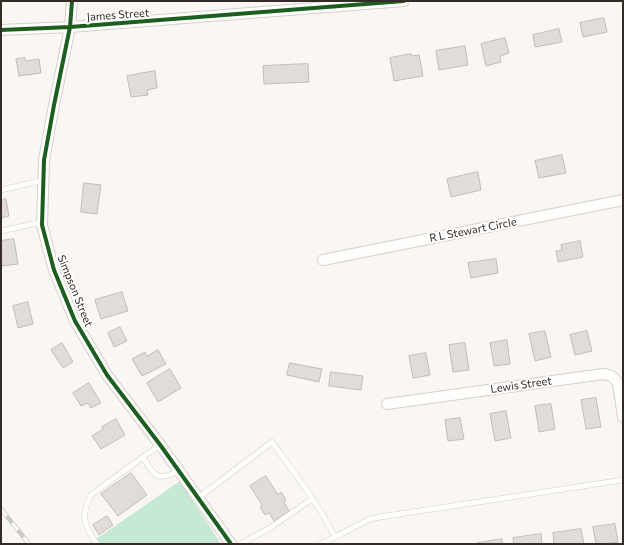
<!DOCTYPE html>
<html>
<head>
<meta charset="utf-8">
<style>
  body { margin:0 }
  #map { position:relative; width:624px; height:545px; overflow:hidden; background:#faf6f2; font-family:Commissioner,sans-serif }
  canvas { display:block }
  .frame { position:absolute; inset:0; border:2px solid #352c27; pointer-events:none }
</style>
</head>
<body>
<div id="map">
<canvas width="624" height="545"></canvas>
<div class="frame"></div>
</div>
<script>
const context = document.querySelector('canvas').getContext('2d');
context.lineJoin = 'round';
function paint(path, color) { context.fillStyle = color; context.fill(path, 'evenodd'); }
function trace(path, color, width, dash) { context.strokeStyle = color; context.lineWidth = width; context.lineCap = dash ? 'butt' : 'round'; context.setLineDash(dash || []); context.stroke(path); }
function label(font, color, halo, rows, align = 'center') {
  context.font = font + ' Commissioner,sans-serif'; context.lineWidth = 4; context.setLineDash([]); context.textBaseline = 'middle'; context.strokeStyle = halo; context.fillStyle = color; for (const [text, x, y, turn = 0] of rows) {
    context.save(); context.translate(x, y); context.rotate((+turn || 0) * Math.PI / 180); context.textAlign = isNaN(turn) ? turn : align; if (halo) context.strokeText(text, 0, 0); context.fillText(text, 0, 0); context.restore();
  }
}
paint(new Path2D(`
  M180 481 221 544H89Z`), '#c5e9d2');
const building = new Path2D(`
  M604 18 607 32 583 37 580 23Z
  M559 29 562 42 535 47 533 35Z
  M505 38 509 53 500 56 501 62 486 66 481 44Z
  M465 46 468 65 439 70 436 51Z
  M411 54V56L419 55 423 76 394 81 390 58Z
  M25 58V61L39 59 41 73 19 76 16 59Z
  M308 64 309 82 264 84 263 66Z
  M155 71 157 88 147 90 148 95 131 97 127 76Z
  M562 155 566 173 539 178 535 161Z
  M478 172 481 190 451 197 447 179Z
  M84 183 101 185 97 214 81 212Z
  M6 199 9 216 1 218V200Z
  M14 239 18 264 2 266 1 260V241Z
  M580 241 583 257 558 262 556 251 562 250 561 245Z
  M496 259 498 273 471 278 468 263Z
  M122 292 128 311 101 319 95 300Z
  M28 302 33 324 18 328 13 306Z
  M120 327 127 341 114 347 108 333Z
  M545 331 551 357 535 361 529 334Z
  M587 331 592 351 575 355 570 335Z
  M507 340 510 364 494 366 490 343Z
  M62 343 73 362 63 368 51 350Z
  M465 343 469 370 453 372 449 345Z
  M158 350 166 364 142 376 132 359 145 352 147 356Z
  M426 353 430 375 413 378 409 356Z
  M290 363 322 369 319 382 287 375Z
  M170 369 181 388 158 402 147 383Z
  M331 372 363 376 361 390 329 386Z
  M89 383 101 403 91 408 88 403 81 406 73 393Z
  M596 398 601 427 586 429 581 400Z
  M551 404 555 429 539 432 535 406Z
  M506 411 511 438 495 441 490 414Z
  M460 418 464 439 448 441 445 420Z
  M116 419 125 435 101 449 92 436 103 429 102 427Z
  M131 473 147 495 118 516 101 494Z
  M266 476 278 495 281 492 286 500 284 502 289 511 274 521 269 513 265 515 260 507 262 505 250 486Z
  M107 516 113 525 99 535 93 525Z
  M615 524 618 542 604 544H596L593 527Z
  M581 529 584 544H554L553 533Z
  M541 534 542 544H514L513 538Z
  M502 539V544H478V543Z`);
paint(building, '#e2dcd8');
trace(building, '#c2bdb9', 1);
const lane = new Path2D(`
  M1 190 44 180
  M1 231 42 222
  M160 445 143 457C155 476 155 482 179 471
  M198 498 272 442C294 473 318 503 335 537L370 519 380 517 623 480
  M97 544C84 526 80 515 91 495L143 457
  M240 544 270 528 312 499
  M321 544 335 537`);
const street = new Path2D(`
  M72 1 70 27 54 105 44 160 42 225 54 270 75 321 107 375 161 446 231 544
  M1 30 70 27 404 1
  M323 260 623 200
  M387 404 603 374C610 375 614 376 618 384L623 417`);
trace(lane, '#d6d0cc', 6);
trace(street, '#d6d0cc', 12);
trace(lane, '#fefefd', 5);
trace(street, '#fefefd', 10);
const rail = new Path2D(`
  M1 509 29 544`);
trace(rail, '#cbcac8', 4.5);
trace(rail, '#fff', 3, [9]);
trace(new Path2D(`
  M72 1 70 27 54 105 44 160 42 225 54 270 75 321 107 375 161 446 231 544
  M1 30 70 27 404 1`), '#1b5e20', 4);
label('11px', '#352c27', '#fff', [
  ["James Street",118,15,-4],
  ["R L Stewart Circle",473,230,-11],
  ["Simpson Street",75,291,68],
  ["Lewis Street",521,385,-8]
]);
</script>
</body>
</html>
